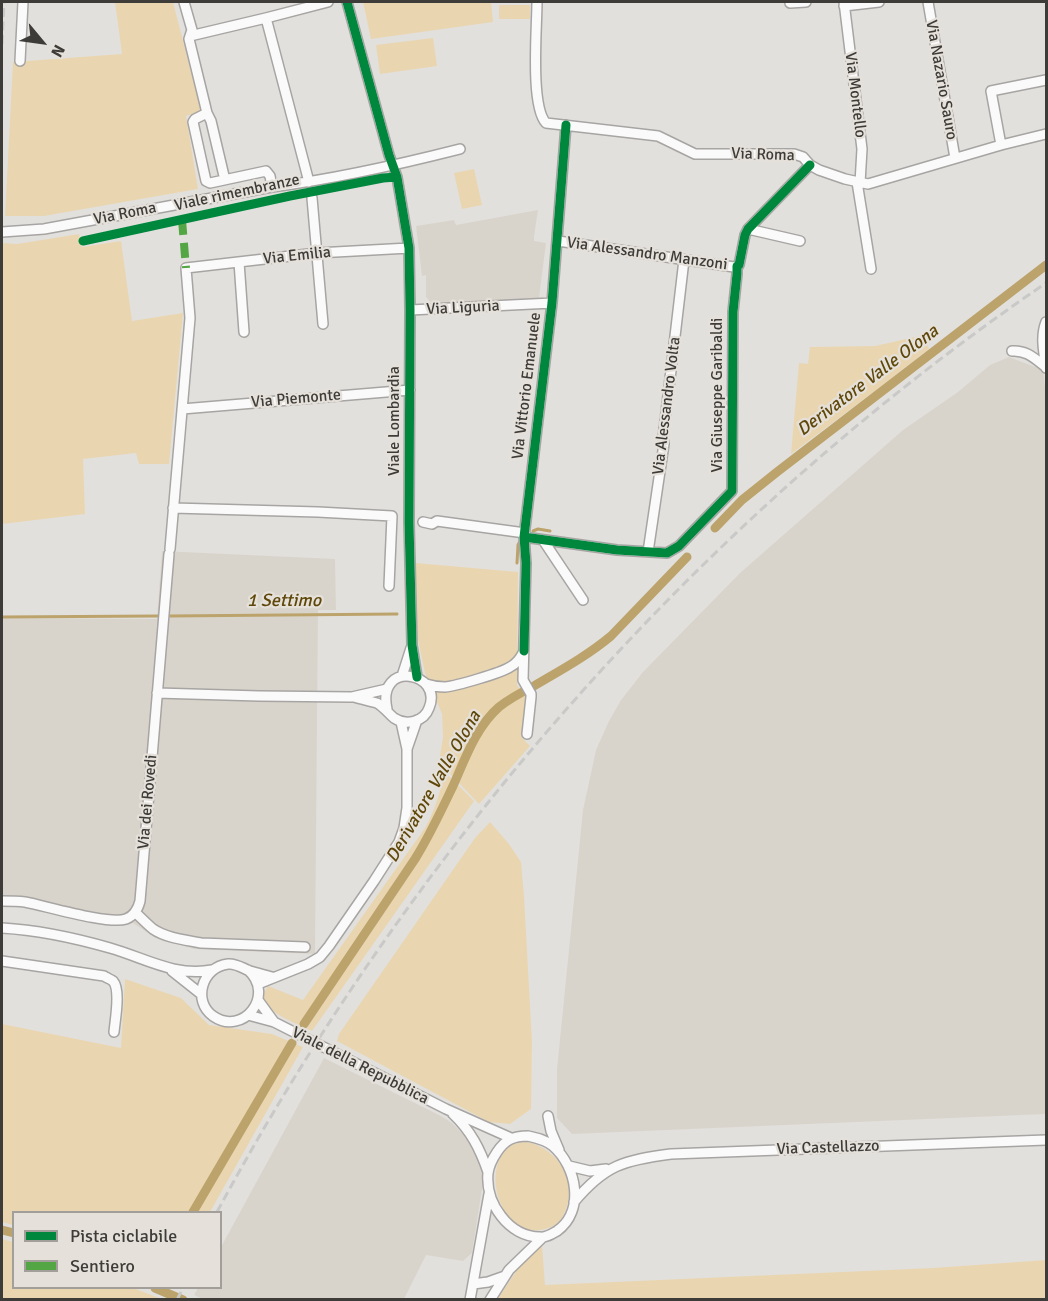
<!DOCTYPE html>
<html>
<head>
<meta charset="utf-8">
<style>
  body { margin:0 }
  #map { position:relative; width:1048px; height:1301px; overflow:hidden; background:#e2e0dd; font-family:Signika,sans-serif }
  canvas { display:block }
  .frame { position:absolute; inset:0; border:3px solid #3e3c39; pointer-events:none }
  .legend { position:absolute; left:12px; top:1211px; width:210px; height:78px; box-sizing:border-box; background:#e5e1da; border:2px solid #a29f9a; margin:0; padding:8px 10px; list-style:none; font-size:18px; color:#3e3c39 }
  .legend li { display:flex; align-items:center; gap:12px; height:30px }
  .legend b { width:30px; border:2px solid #a29f9a }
  .north { position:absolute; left:12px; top:12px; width:60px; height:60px; -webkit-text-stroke:4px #e5e1da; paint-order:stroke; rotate:119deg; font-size:16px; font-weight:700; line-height:24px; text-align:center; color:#3e3c39 }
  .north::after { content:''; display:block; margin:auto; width:21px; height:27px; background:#3e3c39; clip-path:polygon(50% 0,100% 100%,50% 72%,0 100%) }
</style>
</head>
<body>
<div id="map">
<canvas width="1048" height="1301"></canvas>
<div class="frame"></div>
<ul class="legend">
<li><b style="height:8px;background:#00873e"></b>Pista ciclabile</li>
<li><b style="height:8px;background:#54a645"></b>Sentiero</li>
</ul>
<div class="north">N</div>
</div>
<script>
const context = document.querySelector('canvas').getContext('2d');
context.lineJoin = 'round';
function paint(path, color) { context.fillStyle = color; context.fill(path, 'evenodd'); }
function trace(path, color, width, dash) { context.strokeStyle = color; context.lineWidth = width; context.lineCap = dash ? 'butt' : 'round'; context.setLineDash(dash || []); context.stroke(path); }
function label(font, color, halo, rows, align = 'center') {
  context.font = font + ' Signika,sans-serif'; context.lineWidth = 4.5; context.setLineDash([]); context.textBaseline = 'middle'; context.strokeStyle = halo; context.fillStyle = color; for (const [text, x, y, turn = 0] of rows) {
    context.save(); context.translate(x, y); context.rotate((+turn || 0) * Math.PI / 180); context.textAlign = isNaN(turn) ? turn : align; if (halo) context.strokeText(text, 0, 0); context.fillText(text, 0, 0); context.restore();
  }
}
paint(new Path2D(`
  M538 210 534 237V241L546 243 539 298 434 306 426 297V275L422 276 416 226 454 220 456 225Z
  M1009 357 1043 370 1046 395V1114L572 1134 557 1118V1069L583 810 596 750 609 721 621 700 643 672 740 573 903 430 958 392 990 365Z
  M162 551 335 559 336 610H318L315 954 194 949 154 937 133 923 119 926 23 907 2 906V618L157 619Z
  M324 1058 441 1116 452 1123 464 1135 472 1145 479 1159 484 1176 472 1253 463 1261 426 1255 404 1299 205 1300 194 1295 198 1288H220L221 1247Z`), '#d9d4cb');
paint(new Path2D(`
  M115 2H173L201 111 186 116 198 189 44 216H5L13 62 122 54Z
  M363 2H491L493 22 371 39Z
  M499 5H530V19H499Z
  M433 38 437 66 380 74 376 45Z
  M474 169 482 205 462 209 454 173Z
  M79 234 82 247 121 241 132 321 183 313 169 464H139L136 453 83 459 85 514 2 524V243L17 244Z
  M924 335 929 349 875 391 791 454 799 363 808 364 810 347 875 346Z
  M416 563 518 572 517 685 526 698 522 738 530 746 479 804 439 762 443 737 442 714 425 673 415 625Z
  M445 772 474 801 312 1031C300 1025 267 1013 264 1000 263 995 265 991 268 986L303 1000 425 828C435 810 440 792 445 772Z
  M490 822 509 844 521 862 524 896 532 1042 531 1109 510 1124 489 1122 337 1041 339 1034 475 838Z
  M125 979 181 998 209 1025 272 1034 303 1047 210 1212H14L13 1225 2 1222V1024L121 1048Z
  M527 1142C560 1149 580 1185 563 1216 559 1223 553 1227 545 1229 500 1242 477 1162 514 1144 518 1143 523 1142 527 1142Z
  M2 1239 13 1242 14 1288H133L162 1299H2Z
  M542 1245 545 1285 933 1268 1046 1260V1299L497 1300 521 1264Z`), '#e9d6b1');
trace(new Path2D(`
  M533 531 538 529 550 531
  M517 563 518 545 520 541
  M170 616 397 614
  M2 617 157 616`), '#bca36c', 3);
trace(new Path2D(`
  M715 528 742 500 777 472 1046 265
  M304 1024 415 859C430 835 441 811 453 786 465 759 476 727 499 707 509 699 522 692 534 686 561 670 587 656 611 636L687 557
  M193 1212 292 1043
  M2 1230 14 1233
  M155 1288 183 1300`), '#bca36c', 9);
const minor = new Path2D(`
  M184 2 192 30 189 39 207 113
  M347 2 389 155 397 177 409 248 410 310 409 522 412 645 417 677
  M537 2C537 27 530 106 546 123L658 136 695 154H794L803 157 810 165 819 170 845 179 868 184 1001 145 1046 134
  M844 2 862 149 860 183
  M928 2 955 158
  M790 3 806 2
  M844 6 879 2
  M266 18 309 182
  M190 36 266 18 328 2
  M20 61 23 2
  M1001 145 991 91 1046 80
  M226 179 224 176 211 121 207 113 195 119 193 122 206 181 210 183 266 171 270 176 272 187
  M857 182 871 269
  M312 198 323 324
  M748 229 800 241
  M2 232 44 229 272 187C335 179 397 165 460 149
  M558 241 734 267 737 266
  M239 262 244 332
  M410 310 552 303
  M1046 322C1040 337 1044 352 1046 368
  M1012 351C1027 350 1035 359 1046 367
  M182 409 410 390
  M173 508 318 512 392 516 389 586
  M423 522 432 524 437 521 525 533
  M524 537 617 550 667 553 679 546 732 491 733 312 737 274V266L739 265 745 235 748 229 810 165
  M543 540 583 600
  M170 549 190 318 186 268 317 253 409 248
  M648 552 664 444 663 438 684 260
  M402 676 411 648
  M426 684C432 686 438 687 445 687 456 686 501 673 510 667 516 664 520 659 523 653
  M157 693 259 696 352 697 387 689
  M354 697C361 699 369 701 377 703 384 707 388 713 394 718 406 726 424 722 429 708 444 672 376 659 387 709
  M527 734 531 697V694L523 680 526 563 524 537 552 303 566 125
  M407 749 417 720
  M2 901C9 901 17 901 25 902 46 906 109 925 126 919 134 916 138 909 140 901L169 554
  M135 912C141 918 147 924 153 929 166 938 186 940 201 943L305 947
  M2 928C38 930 75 938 110 948 145 958 175 977 212 970
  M2 961 104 976C105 977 112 980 113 981 121 990 115 1020 114 1032
  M248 970C276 995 243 1037 213 1016 192 1001 202 967 228 964 236 963 242 968 250 971 257 973 265 975 272 977
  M172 971 201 994
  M258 984 308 964 320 957 329 946 374 881 399 842 404 828 407 808V749L401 722
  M258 1000 274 1022
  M248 1015 274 1022 446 1109 511 1138
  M453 1114C471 1131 480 1149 488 1172
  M548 1116 551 1131 559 1150
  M528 1136C537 1138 546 1140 553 1146 577 1167 585 1211 557 1231 552 1234 546 1238 540 1237 509 1237 485 1203 488 1173 489 1166 493 1158 497 1152 505 1140 513 1136 528 1136Z
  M569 1166 590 1171 606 1169
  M574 1202C605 1165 624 1160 671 1154L1046 1140
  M473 1284 488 1282 505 1276
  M470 1300 489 1194
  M490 1300 509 1270 542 1238`);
trace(minor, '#a7a5a3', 12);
trace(minor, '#fbfafa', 9);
trace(new Path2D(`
  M2 44 4 2
  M217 1212C414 846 701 518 1046 283
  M177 1300 183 1288`), '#c9c9c8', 3, [9, 4.5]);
trace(new Path2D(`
  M182 220 186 268`), '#54a645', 8, [15, 8]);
trace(new Path2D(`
  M347 2 389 155 397 177 409 248 410 310 409 522 412 645 417 677
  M83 241 290 196 383 178 397 177
  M524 537 617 550 667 553 679 546 732 491 733 312 737 274V266L739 265 745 235 748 229 810 165
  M524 651 526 563 524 537 552 303 566 125`), '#00873e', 9);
label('16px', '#3e3c39', '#e5e1da', [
  ["Via Nazario Sauro",941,80,80],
  ["Via Montello",855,95,83],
  ["Via Roma",763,155,2],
  ["Viale rimembranze",237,193,-12],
  ["Via Roma",125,214,-11],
  ["Via Alessandro Manzoni",647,254,8],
  ["Via Emilia",297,256,-6],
  ["Via Liguria",463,308,-3],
  ["Via Vittorio Emanuele",527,386,-83],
  ["Via Giuseppe Garibaldi",718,395,-90],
  ["Via Piemonte",296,399,-5],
  ["Via Alessandro Volta",667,406,-83],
  ["Viale Lombardia",395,421,-90],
  ["Via dei Rovedi",148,802,-85],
  ["Viale della Repubblica",360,1066,27],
  ["Via Castellazzo",828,1148,-2]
]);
label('italic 18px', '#5f4709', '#e5e1da', [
  ["Derivatore Valle Olona",868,381,-37],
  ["1 Settimo",284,601],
  ["Derivatore Valle Olona",434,787,-60]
]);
</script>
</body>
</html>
